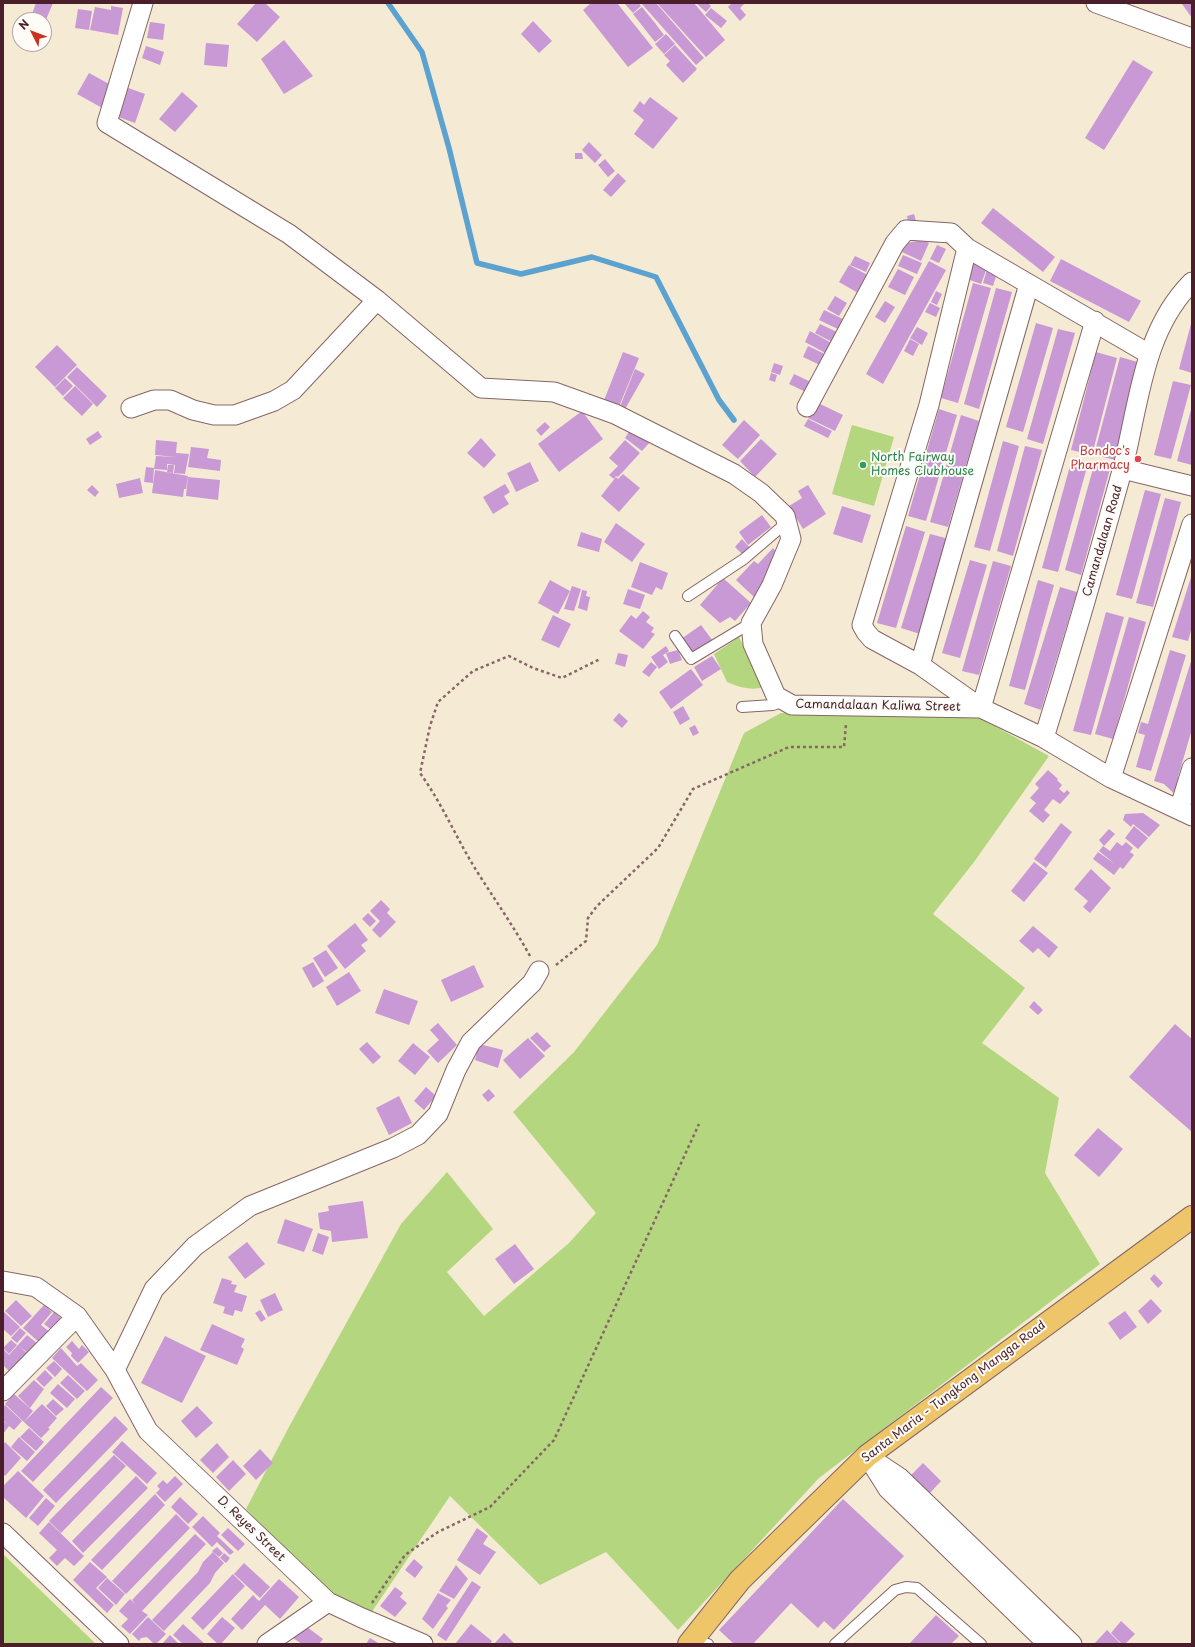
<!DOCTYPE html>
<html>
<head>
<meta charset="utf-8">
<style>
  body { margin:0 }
  #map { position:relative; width:1195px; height:1647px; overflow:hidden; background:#f5ead4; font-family:"Playpen Sans",sans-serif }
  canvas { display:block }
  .frame { position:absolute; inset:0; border:4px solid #4a1f2b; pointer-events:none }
  .north { position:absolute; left:12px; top:12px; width:40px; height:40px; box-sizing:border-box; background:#fdfcf7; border:1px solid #b5a4a5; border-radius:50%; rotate:312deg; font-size:11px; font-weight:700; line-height:16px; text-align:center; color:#4a1f2b }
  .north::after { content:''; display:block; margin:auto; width:14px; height:18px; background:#c8321e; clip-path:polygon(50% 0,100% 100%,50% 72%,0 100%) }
</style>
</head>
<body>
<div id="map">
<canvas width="1195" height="1647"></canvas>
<div class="frame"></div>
<div class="north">N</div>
</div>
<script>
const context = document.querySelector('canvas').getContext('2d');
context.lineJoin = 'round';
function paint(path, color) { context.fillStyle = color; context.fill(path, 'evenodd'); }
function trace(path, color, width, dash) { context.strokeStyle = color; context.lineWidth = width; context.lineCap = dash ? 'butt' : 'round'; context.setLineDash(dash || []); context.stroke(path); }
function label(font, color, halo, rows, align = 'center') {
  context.font = font + ' "Playpen Sans",sans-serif'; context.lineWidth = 4; context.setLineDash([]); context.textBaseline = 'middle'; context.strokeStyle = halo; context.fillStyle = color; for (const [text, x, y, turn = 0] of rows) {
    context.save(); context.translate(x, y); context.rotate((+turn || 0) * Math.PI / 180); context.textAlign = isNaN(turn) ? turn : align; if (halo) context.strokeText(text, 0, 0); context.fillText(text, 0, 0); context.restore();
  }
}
paint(new Path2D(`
  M852 425 894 437 874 506 832 494Z
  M739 637 764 687C751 691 739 687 727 682L714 654Z
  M781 713 978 717 1049 756 974 862 933 914 1025 988 982 1043 1059 1098 1045 1173 1100 1264 819 1478 678 1630 606 1552 540 1585 450 1496 371 1613 326 1594 246 1509 290 1425 401 1224 447 1172 493 1229 447 1272 484 1316 569 1243 596 1213 513 1112 574 1052 657 945 744 733Z
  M3 1554 96 1644H3Z`), '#b4d67e');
trace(new Path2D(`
  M388 3 422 52 449 148 477 263 521 274 592 257 656 277 719 400 734 420`), '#5ba2d1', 5.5);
paint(new Path2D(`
  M36 3H53L45 22 44 20 31 17Z
  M256 3H265L280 17 257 42 237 24Z
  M591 3H617L653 48 628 67 583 10Z
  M624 3H639L641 6 633 13Z
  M641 3H656L704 58 696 65Z
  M657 3H694L725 40 706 57Z
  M696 3H708L711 6 706 12Z
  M732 3H745L740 8 746 15 740 21 728 7Z
  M1183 3H1192V18L1182 4Z
  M111 6 123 8 118 35 90 30 95 7 111 10Z
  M642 7 655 23 651 27 655 23 664 35 655 42 633 14Z
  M711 8 727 21 721 28 705 15Z
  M78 9 92 11 89 30 75 28Z
  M533 21 552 41 539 53 521 34Z
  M150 22 165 24 163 40 147 38Z
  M666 34 675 44 664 54 655 44Z
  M284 40 313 76 284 94 261 59Z
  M206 43 229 45 227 67 204 65Z
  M675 45 697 69 683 83 666 65 670 61 664 55Z
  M146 46 164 52 160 65 142 58Z
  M1133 60 1153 72 1104 150 1085 138Z
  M89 73 111 85 106 110 77 94Z
  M123 86 145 94 135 123 113 115Z
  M182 92 198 106 175 132 159 119Z
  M650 97 678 118 653 149 634 134 644 120 633 111 640 101 644 105Z
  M589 142 602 155 595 163 582 150Z
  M575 153H582L583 159H575Z
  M605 159 615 171 608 177 598 165Z
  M618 173 626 181 611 197 603 190Z
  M993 208 1055 257 1043 272 981 223Z
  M914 214 916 221 908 222 907 216Z
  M923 240 929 243 921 261 902 252 906 243Z
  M937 245 946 249 939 263 930 259Z
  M903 255 922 263 917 274 898 266Z
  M855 256 870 263 866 272 850 265Z
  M1061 259 1141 301 1129 322 1050 281Z
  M974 260 988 265 981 284 967 279Z
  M929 261 946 270 883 384 866 374Z
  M849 265 875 279 865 297 839 282Z
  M988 266 998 270 993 286 983 283Z
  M898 269 914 277 905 295 888 287Z
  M973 283 991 288 958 403 941 398Z
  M996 288 1012 292 979 409 964 404Z
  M936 291 942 294 937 305 931 302Z
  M835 296 847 303 839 316 827 309Z
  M885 301 895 307 885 323 875 317Z
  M930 303 940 308 936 317 925 312Z
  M824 310 847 321 842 331 819 320Z
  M1192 320V373L1179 369Z
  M1036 323 1053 328 1023 432 1006 427Z
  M820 324 839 333 834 343 815 333Z
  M917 327 928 333 922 345 910 338Z
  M1058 329 1075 333 1043 444 1027 439Z
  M810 331 835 345 829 355 805 342Z
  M910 339 919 344 913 356 904 351Z
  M57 345 77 365 55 387 35 367Z
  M808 346 827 355 822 366 803 357Z
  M623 352 639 358 618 409 603 403Z
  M1096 352 1117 358 1092 455 1071 450Z
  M1120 357 1141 363 1116 460 1094 455Z
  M774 363 783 366 780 375 771 372Z
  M77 367 107 396 97 407 67 377Z
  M635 369 645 374 624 411 619 409Z
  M771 373 777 375 775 382 769 380Z
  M794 374 813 383 808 393 789 384Z
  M65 378 73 386 63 396 55 388Z
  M1173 381 1191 385 1171 459 1154 455Z
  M75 386 93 404 82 416 63 398Z
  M816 402 843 415 835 431 808 418Z
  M1192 406V465L1177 461Z
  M939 409 957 415 926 521 908 516Z
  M582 411 603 439 559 472 538 444Z
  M961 415 979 421 948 527 930 522Z
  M808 419 832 431 828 438 804 426Z
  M744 420 760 435 738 459 722 445Z
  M545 422 550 427 541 436 536 430Z
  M98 431 102 437 90 445 86 439Z
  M629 432 634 435 636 432 650 442 642 451 625 438Z
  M481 438 496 455 484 468 467 453Z
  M761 439 777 454 755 477 740 461Z
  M156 440 177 442 176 453 189 454 185 474 174 473 175 465 167 464V470L154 469 156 456 176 457 155 455Z
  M625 440 640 453 618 477 616 476 614 479 609 475 618 466 609 458Z
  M1003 441 1019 446 990 551 974 547Z
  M1025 446 1042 450 1013 556 997 551Z
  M191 447 209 449 207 458 221 460 220 471 188 467Z
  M530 462 539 481 516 492 507 473Z
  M1071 462 1087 467 1058 572 1042 568Z
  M168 465H174L173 473 167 472Z
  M1094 465 1110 469 1081 575 1065 570Z
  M146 467 154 468 153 483 144 482Z
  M155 470 188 476 186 489H184L183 497 152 493Z
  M623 474 640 488 619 512 601 496 616 477 618 479Z
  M188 477 220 480 218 500 186 496Z
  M140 478 143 493 119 498 116 484Z
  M505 484 510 492 504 496 509 504 493 514 483 497Z
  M92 485 99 492 95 497 87 490Z
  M808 485 826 514 803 529 789 506 802 498 798 491Z
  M1145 490 1161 494 1132 599 1116 595Z
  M1165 498 1181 502 1153 607 1136 603Z
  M842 506 871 515 862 543 833 534Z
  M762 515 771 527 748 545 739 532Z
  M616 523 645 544 632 562 604 542Z
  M906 526 925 532 896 628 877 623Z
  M581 532 602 539 599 552 577 546Z
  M930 534 949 539 920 634 901 628Z
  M742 539 750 548 743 555 735 547Z
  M773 548 777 553 779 568 754 597 736 580 754 561 758 564Z
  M970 560 987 565 960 658 942 653Z
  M993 561 1011 566 979 675 962 671Z
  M640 562 668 573 662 590 656 587 652 595 631 587Z
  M1192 574V627L1188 641 1172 637Z
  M723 578 751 603 735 621 730 617 720 623 700 605Z
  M550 580 570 591 558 614 538 603Z
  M1038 580 1054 585 1025 690 1009 686Z
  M572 586 581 589 574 611 564 609Z
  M1060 587 1077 592 1041 710 1024 704Z
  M628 589 645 595 640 609 623 604Z
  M582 590 587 591 586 596 590 597 587 611 578 608Z
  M643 611 650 617 646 622 654 628 651 632 655 634 643 649 619 631 631 615 636 619Z
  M1106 612 1124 617 1091 735 1073 731Z
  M553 615 571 624 559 648 541 640Z
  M1129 617 1146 622 1113 739 1095 734Z
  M701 625 713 641 692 655 681 639Z
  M666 646 669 651 663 655 668 662 659 669 651 657Z
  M678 650 682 660 670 664 666 653Z
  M1170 650 1186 655 1151 771 1136 767 1145 735 1138 733 1141 722 1148 724Z
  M618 653 628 655 625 667 615 664Z
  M712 656 721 669 702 681 694 667Z
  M1192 658V729L1178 777 1187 779 1181 800 1164 784 1154 781Z
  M651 662 657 667 649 677 642 672Z
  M691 669 703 685 671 709 659 692Z
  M683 706 690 719 680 725 673 712Z
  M619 713 628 721 622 728 613 720Z
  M695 725 699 733 693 736 689 728Z
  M1048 770 1058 779 1057 780 1062 785 1059 789 1064 793 1067 790 1070 793 1060 804 1053 799 1044 810 1050 815 1043 823 1029 811 1036 803 1030 798 1039 788 1035 784Z
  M1143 813 1160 825 1149 837 1133 824 1131 827 1123 820 1125 814Z
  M1061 823 1072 832 1046 868 1034 859Z
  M1134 826 1148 838 1138 849 1125 838Z
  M1109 829 1115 834 1104 846 1099 840Z
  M1117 842 1122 846 1126 842 1133 848 1130 852 1134 855 1123 869 1120 867 1114 875 1093 859 1098 852 1115 864 1099 851 1103 846 1110 851Z
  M1034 862 1048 873 1024 902 1011 891Z
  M1091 869 1111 888 1090 913 1083 907 1088 901 1074 889Z
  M381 900 390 909 387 913 396 922 380 938 372 930 380 921 370 911Z
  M368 913 376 921 370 927 362 919Z
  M355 923 368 940 361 945 366 951 345 969 327 946Z
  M1033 926 1058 947 1049 958 1038 948 1033 953 1019 941Z
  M326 950 338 968 325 977 313 958Z
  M313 962 324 981 313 988 302 968Z
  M474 965 484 987 451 1002 441 980Z
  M349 972 361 991 337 1006 326 987Z
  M384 989 418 1001 409 1025 375 1013Z
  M1034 1001 1043 1010 1038 1015 1029 1007Z
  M438 1023 457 1045 438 1063 427 1051 439 1040 430 1030Z
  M1175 1024 1192 1039V1132L1129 1077Z
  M537 1032 551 1046 544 1052 530 1038Z
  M528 1038 545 1056 520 1079 503 1060Z
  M367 1042 381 1057 373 1064 359 1049Z
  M413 1043 430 1057 415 1075 398 1061Z
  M479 1044 503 1050 498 1068 475 1060Z
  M426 1087 436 1096 424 1110 414 1101Z
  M489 1089 495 1096 488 1102 482 1095Z
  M399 1096 412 1123 389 1135 376 1108Z
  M1098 1128 1123 1149 1099 1177 1074 1155Z
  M363 1201 368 1238 332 1242 331 1231 320 1229 318 1213 329 1211 328 1206Z
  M285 1219 313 1229 304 1252 277 1243Z
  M318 1233 329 1237 323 1255 312 1251Z
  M247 1242 265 1264 245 1279 228 1257Z
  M515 1244 534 1269 514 1284 495 1259Z
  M1154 1274 1163 1283 1158 1288 1150 1279Z
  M222 1278 232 1281 231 1284 237 1285 234 1292 247 1296 242 1312 235 1310 233 1316 223 1313 225 1307 213 1303Z
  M275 1293 283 1310 268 1317 260 1300Z
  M1151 1299 1162 1311 1148 1324 1138 1311Z
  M16 1300 32 1316 21 1326 5 1311Z
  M44 1305 52 1312 41 1325 51 1333 41 1344 23 1328Z
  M260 1310 266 1319 261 1322 255 1313Z
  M1125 1311 1137 1327 1120 1340 1108 1323Z
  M4 1312 20 1327 11 1336 3 1329Z
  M54 1312 63 1320 53 1331 44 1324Z
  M212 1324 245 1339 241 1347 244 1349 237 1365 200 1350Z
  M20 1328 26 1333 17 1343 11 1338Z
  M27 1335 38 1344 29 1354 18 1345Z
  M165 1336 206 1356 182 1403 141 1383Z
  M11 1340 17 1345 9 1354 3 1348Z
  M72 1341 79 1349 82 1345 89 1352 78 1363 71 1356 72 1353 66 1347Z
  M18 1345 29 1355 11 1373 3 1365V1349L9 1355Z
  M61 1348 77 1366 81 1363 98 1380 87 1391 52 1358Z
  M54 1361 62 1369 55 1377 46 1368Z
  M45 1370 53 1378 44 1387 36 1379Z
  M68 1375 85 1391 77 1399 60 1383Z
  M34 1380 44 1389 30 1408 18 1396Z
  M58 1384 75 1399 67 1408 50 1393Z
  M101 1387 113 1398 33 1482 21 1471Z
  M14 1394 33 1411 24 1422 5 1404Z
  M53 1399 64 1409 56 1416 46 1406Z
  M42 1404 57 1418 48 1428 50 1429 41 1438 24 1422Z
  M5 1405 22 1421 14 1430 9 1426 3 1434V1421L7 1424 3 1420V1407Z
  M197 1406 213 1423 196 1438 181 1421Z
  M115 1416 128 1429 56 1503 43 1490Z
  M29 1428 44 1442 36 1451 20 1437Z
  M19 1437 35 1452 27 1461 11 1447Z
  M122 1441 157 1473 147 1484 112 1452Z
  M5 1442 21 1458 5 1476 3 1474V1444Z
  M217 1443 229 1457 213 1473 200 1460Z
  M260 1449 273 1463 256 1480 243 1466Z
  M114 1455 126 1466 61 1533 49 1521Z
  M233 1460 246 1474 229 1491 216 1477Z
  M923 1463 941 1481 930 1493 911 1475Z
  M18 1471 44 1496 26 1518 3 1497V1486Z
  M136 1476 148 1488 83 1553 72 1541Z
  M175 1476 183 1484 165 1502 156 1493 160 1489 157 1486 163 1480 167 1484Z
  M155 1494 165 1505 102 1570 91 1560Z
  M180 1497 198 1514 188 1524 171 1507Z
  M46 1498 55 1506 38 1526 29 1518Z
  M843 1499 904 1556 834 1630 824 1621 818 1628 791 1603 753 1644H734L719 1630Z
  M176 1514 190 1528 126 1594 112 1581Z
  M203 1516 220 1533 217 1536 234 1552 230 1555 217 1542 212 1547 192 1527Z
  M49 1522 84 1556 74 1566 65 1558 57 1566 49 1558 57 1550 39 1533Z
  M228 1528 245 1544 238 1551 221 1535Z
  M477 1528 488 1536 483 1544 496 1552 480 1575 457 1560Z
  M195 1534 206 1544 142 1611 148 1615 130 1634 121 1626 128 1619 119 1611 130 1599 135 1604 132 1600Z
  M217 1547 223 1553 219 1557 212 1551Z
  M213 1552 224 1563 215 1573 210 1583 164 1631 152 1620 198 1572 203 1562Z
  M224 1553 230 1558 226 1563 220 1558Z
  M414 1559 423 1567 415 1578 405 1570Z
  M90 1562 107 1577 96 1588 114 1605 107 1613 73 1580Z
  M244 1563 270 1587 260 1598 234 1574Z
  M456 1565 468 1579 454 1599 439 1591Z
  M233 1574 245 1586 203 1630 191 1618Z
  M107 1578 125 1594 116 1605 98 1588Z
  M279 1579 299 1597 280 1619 265 1605 242 1630 231 1619 253 1595 259 1601Z
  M472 1581 481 1587 446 1641 437 1635Z
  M395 1587 403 1593 400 1597 407 1603 395 1617 380 1606Z
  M438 1593 451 1600 446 1606 448 1608 433 1629 422 1619Z
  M936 1615 959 1636 951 1644H909Z
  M148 1617 166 1634 156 1644H154L147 1637 141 1638 139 1641 132 1634Z
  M222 1617 235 1628 221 1644H218L207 1634Z
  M1121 1621 1135 1634 1125 1644H1122L1111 1633Z
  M183 1624 205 1644H183L173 1635Z
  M303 1624 323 1639 319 1644H302L293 1638Z
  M471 1624 492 1641 490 1644H455Z
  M1107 1630 1121 1644H1094Z
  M504 1633 515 1644H494Z
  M170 1635 179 1644H162Z
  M370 1638 380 1644H366Z`), '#c899d5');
const service = new Path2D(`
  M688 596 744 559 786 523
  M675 636 691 659 751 623
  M742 707 773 705 783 701
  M692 1640 708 1644
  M835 1644 895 1590 906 1587 917 1588 981 1644`);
const minor = new Path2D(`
  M143 3 107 123 289 234 377 300 481 388 554 392 615 414 734 474 761 493 785 516 791 539 772 585 751 623 753 644 776 696 792 705 981 708
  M1096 3 1192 38
  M967 248 929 405 862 625 866 632 872 639 920 665 981 708 1044 738 1111 778 1192 816
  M807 407 895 243 906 230 951 233 967 248 1149 354
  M131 408 154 400H170L193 410 214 415H235L274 401 293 390 377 300
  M1123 469 1192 486
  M920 665 1029 284
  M981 708 1095 321
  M1044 738C1071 651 1096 565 1120 478 1139 411 1140 334 1192 282
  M1111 778 1192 524
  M1179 810 1192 768
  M3 1281 36 1287 77 1316 115 1370 148 1431 328 1602 362 1618 423 1644
  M115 1370 154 1289 195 1246 250 1206 393 1148 418 1135 438 1114 456 1070 471 1042 532 983 539 971
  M3 1391 77 1316
  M867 1456 900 1478 1072 1644
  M871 1462 888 1489 1048 1644
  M3 1533 119 1644
  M267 1644 328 1602`);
const primary = new Path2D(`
  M689 1644 740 1580 867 1456 1192 1217`);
trace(service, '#866666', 12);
trace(minor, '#866666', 21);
trace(primary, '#866666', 24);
trace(new Path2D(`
  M530 956C513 925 492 896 473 865 455 835 441 802 420 773L430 726 438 702 473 671 509 656 533 668 562 678 600 659
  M556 965 586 941 588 918 597 906 658 848 693 789 789 747H844L846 724
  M372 1603 405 1555 438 1532 490 1507 554 1440 699 1124`), '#866666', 2.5, [3, 3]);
trace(service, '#fff', 10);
trace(minor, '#fff', 19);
trace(primary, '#eec569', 22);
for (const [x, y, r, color] of [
  [1138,459,4,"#e0444e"],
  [863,465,4,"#2e9e5b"]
]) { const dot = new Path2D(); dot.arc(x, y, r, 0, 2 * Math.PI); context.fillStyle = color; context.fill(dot); trace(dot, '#fdfcf7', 1.5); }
label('12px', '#be3a42', '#fdfcf7', [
  ["Bondoc's",1130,452],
  ["Pharmacy",1130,466]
], 'right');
label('12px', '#27864d', '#fdfcf7', [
  ["North Fairway",871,458],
  ["Homes Clubhouse",871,472]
], 'left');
label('12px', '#4a1f2b', '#fdfcf7', [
  ["Camandalaan Road",1103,541,-74],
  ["Camandalaan Kaliwa Street",878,706,1],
  ["Santa Maria - Tungkong Mangga Road",954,1392,-37],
  ["D. Reyes Street",251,1529,44]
]);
</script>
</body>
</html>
